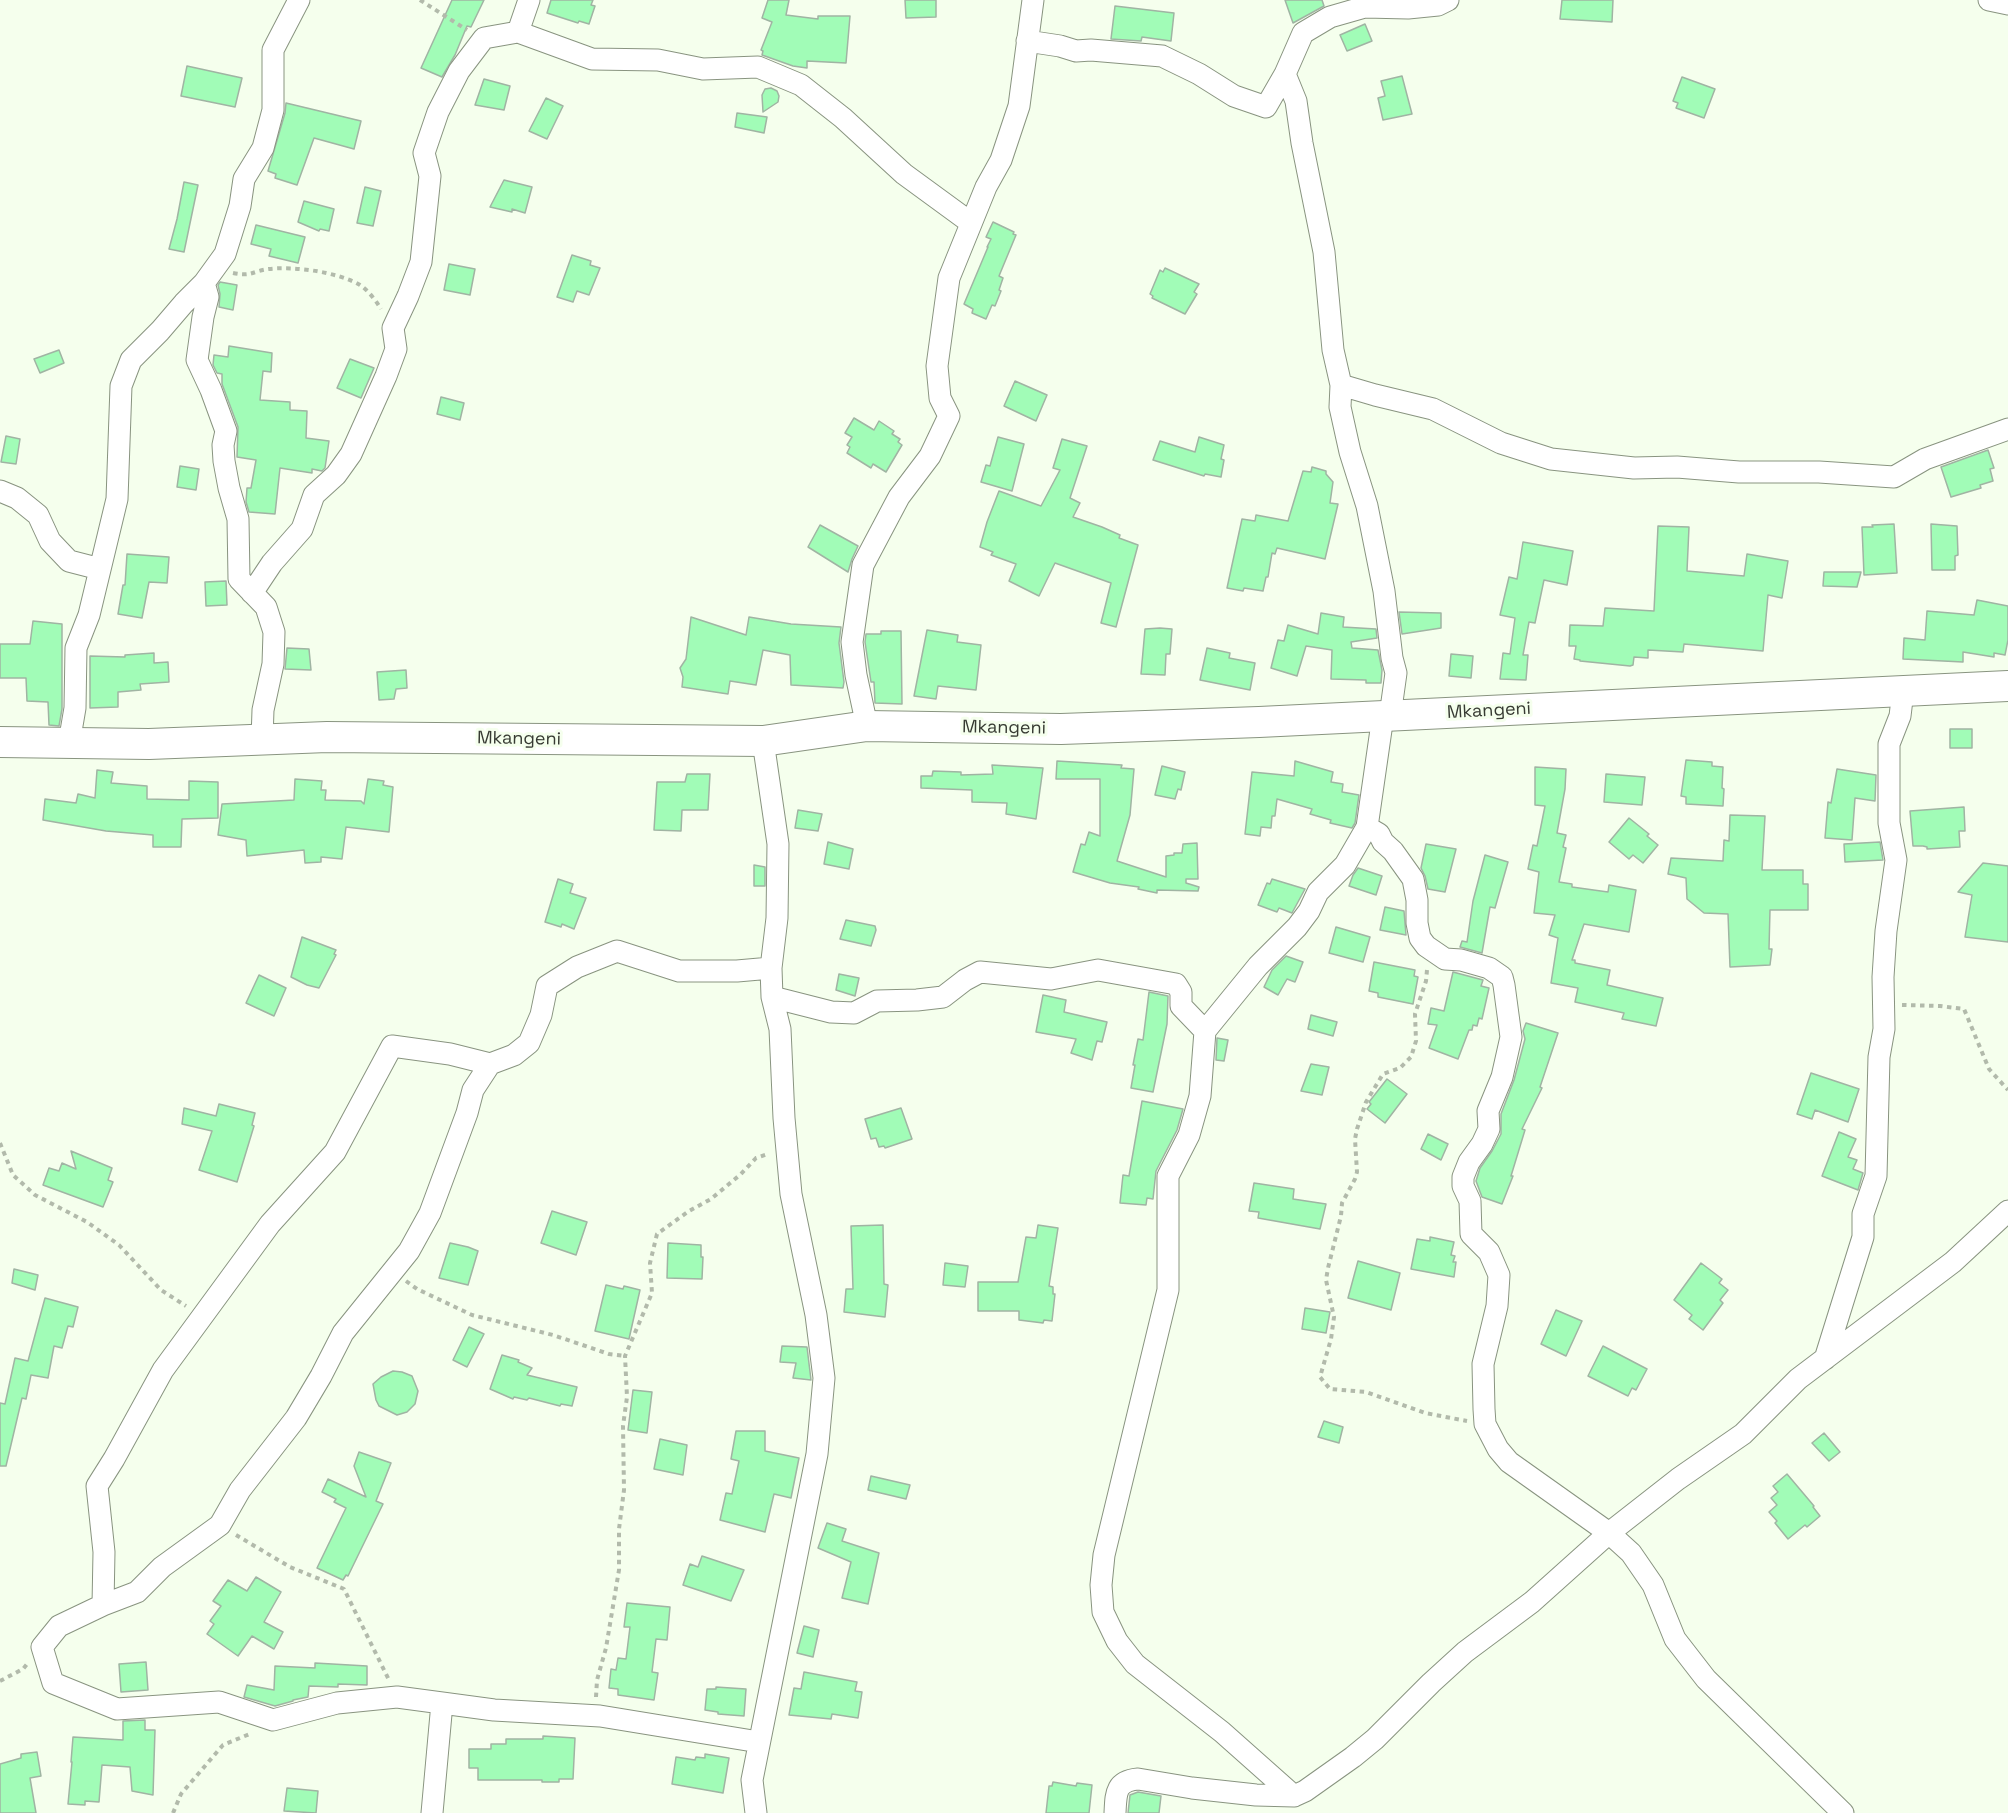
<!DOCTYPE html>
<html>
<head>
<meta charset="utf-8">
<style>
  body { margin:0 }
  canvas { display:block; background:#f5ffed }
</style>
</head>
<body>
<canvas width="2008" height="1813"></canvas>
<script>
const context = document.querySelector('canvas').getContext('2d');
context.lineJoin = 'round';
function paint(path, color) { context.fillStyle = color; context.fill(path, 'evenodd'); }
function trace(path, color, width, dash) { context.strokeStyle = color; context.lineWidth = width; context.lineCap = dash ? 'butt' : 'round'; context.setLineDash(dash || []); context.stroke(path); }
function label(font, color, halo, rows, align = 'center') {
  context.font = font + ' "Space Grotesk",sans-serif'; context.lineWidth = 6; context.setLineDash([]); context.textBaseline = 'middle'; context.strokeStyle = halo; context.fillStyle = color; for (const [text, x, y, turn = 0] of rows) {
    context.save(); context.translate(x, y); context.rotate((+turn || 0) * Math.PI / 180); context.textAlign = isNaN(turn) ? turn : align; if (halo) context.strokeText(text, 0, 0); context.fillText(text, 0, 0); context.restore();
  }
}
const building = new Path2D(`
  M452 0H484L471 27 467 26 455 55 442 77 421 68Z
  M551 0H593L591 5 595 6 589 24 579 21 578 23 547 13Z
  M768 0H789L786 15 818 19V16H850L846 63 807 61V68L793 66 762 55 763 51 761 50 772 22 762 18Z
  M905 0H936V17L906 18Z
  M1285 0H1322L1324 6 1293 23Z
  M1562 0H1613L1612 22 1560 19Z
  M1115 6 1174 13 1171 41 1142 37 1141 41 1111 39Z
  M1365 24 1372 41 1347 51 1340 35Z
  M187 66 242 78 235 107 181 96Z
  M1402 76 1412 114 1383 120 1378 98 1385 96 1381 81Z
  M1682 77 1715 89 1704 118 1676 108 1678 103 1673 101Z
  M484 79 510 86 504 110 475 105Z
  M771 88 777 91 779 96 778 102 763 112 762 95 765 89Z
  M546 98 563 106 547 139 529 131Z
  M286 103 361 121 354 149 314 138 297 185 275 178 276 174 268 171 285 113Z
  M737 113 767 117 764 133 735 127Z
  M504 180 532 187 525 213 512 209V212L490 207Z
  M184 182 198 185 184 252 169 249 177 219Z
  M365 187 381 191 373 226 357 223Z
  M304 201 334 209 329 231 320 229 319 231 298 222Z
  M993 222 1014 232 1013 234 1016 235 999 276 1003 278 999 290 1001 291 995 306 992 305 986 319 972 313 973 309 964 304 988 247H987L991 239 986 237Z
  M256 225 305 237 298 263 269 256 271 249 251 244Z
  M572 255 591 261 590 265 600 268 589 295 577 291 573 302 557 297Z
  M449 264 475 269 470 295 444 290Z
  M1165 268 1199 284 1194 292 1197 294 1185 314 1152 298 1153 296 1150 294 1160 270 1163 272Z
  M220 282 237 285 233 310 219 307 220 294 218 285Z
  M229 346 272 353 271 372 263 371 260 400 290 402V410L307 411 306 438 329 441 325 468 322 471 312 469V473L280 468 275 514 249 512 246 502 247 488H251L256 460 237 457 238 427 222 384V374L217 373 213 365 214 355 228 357Z
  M59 350 64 363 40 373 34 359Z
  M350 359 374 368 361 398 337 388Z
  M1015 381 1047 395 1036 421 1004 406Z
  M441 397 464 403 460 420 437 414Z
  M854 418 874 430 879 421 894 431 892 434 900 439 898 442 902 445 886 472 873 464 871 468 847 453 850 447 847 445 852 437 845 433Z
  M6 436 20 439 16 464 1 462Z
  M998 437 1024 444 1012 491 981 482 986 465 990 466Z
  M1199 437 1224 445 1221 459 1224 460 1221 477 1205 474 1204 476 1153 460 1160 441 1195 452Z
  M1062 439 1087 446 1070 498 1080 503 1073 517 1102 527 1120 535 1119 538 1138 545 1116 627 1101 623 1111 583 1055 563 1039 596 1009 581 1016 564 991 555 993 552 980 547 987 522 999 491 1041 506 1060 470 1053 468Z
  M1988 450 1994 468 1990 469 1993 481 1980 485 1981 488 1951 497 1941 467Z
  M180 466 199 469 196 490 177 487Z
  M1312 467 1326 471V474L1333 482 1330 503 1338 504 1325 559 1277 548 1275 554 1272 553 1268 577H1266L1263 591 1244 588 1243 591 1227 588 1242 519 1255 521 1256 515 1288 521 1303 471 1311 472Z
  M1894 524 1897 573 1864 575 1862 527H1873L1872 525Z
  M1931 524 1957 526 1958 555 1955 556V570H1932Z
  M820 525 858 546 852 559 848 572 808 547Z
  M1658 526 1689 527 1687 571 1744 576 1747 554 1788 561 1782 598 1768 595 1763 651 1684 644 1683 652 1648 650V658L1634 657 1633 665 1630 666 1580 661V660L1574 659 1576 646H1569L1570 625 1603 626 1605 608 1654 611Z
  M1523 542 1573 551 1567 585 1544 580 1535 623 1529 622 1523 655H1528L1526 680 1500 679 1503 653 1510 654 1515 618 1500 615 1509 577 1517 579Z
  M127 554 169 557 167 583 149 582 142 618 118 614 123 585H125Z
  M1824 572H1861L1857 587 1823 586Z
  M226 581 227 605 206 606 205 582Z
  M1977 600 2008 606V640L2005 655 1994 653V657L1963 652V662L1903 659 1904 638 1925 640 1927 611 1974 615Z
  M1399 612 1441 613V628L1402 634Z
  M1321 613 1344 617 1343 627 1376 629 1377 638 1351 642 1352 648 1378 650 1382 670 1381 683H1366V680L1331 679 1332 650 1306 646 1297 676 1271 668 1278 640 1284 641 1288 625 1318 634Z
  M691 617 746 635 749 617 791 624 841 627 839 643 844 682 843 688 791 685 790 655 763 650 756 685 730 681 728 694 682 687 683 677 680 668 686 659Z
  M33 621 62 624V709L59 726 49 725 48 702 27 701 26 678H0V644H30Z
  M1160 628 1172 629 1170 654H1166L1165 675 1141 674 1145 629Z
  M927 630 958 635 957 642 981 645 976 690 938 686 936 699 914 696Z
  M881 631H901L902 704 875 703 874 682H871L865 642 866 634H881Z
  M287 648 309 649 311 670 285 669Z
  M1207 648 1230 653 1229 658 1255 663 1250 690 1200 680Z
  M154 653V663L168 662 169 682 140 684 141 690 118 692V707L90 708V656L125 657V655Z
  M1451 654 1473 656 1471 678 1449 676Z
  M406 670 407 688 396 689 394 699 379 700 377 672Z
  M1950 729H1972V748H1950Z
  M1686 760 1712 762V766L1723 767 1722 788 1724 789 1723 806 1686 804V797L1681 796Z
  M1057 761 1122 765 1121 768 1134 769 1130 815 1117 861 1166 877V856L1174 855V853H1182L1183 844 1197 843 1198 879H1186V883L1199 887 1198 891 1157 890V893L1138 889 1139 887 1110 883 1073 872 1081 844 1085 845 1089 832 1100 836V779H1056Z
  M1295 761 1333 772 1331 782 1343 784 1342 792 1359 795 1355 823 1352 828 1330 823 1331 820 1310 814 1312 809 1277 799 1275 816H1272L1271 828 1261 827 1260 836 1245 834 1252 772 1294 776Z
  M992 765 1043 768 1036 819 1006 814 1007 803 972 802V790L921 788V776H932L933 771 961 772V775L993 774Z
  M1162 766 1185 772 1181 790 1178 789 1175 799 1155 795Z
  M1535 767 1566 769 1565 789 1557 833 1566 835 1563 847 1566 848 1559 882 1572 884V887L1608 892 1609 885 1636 890 1629 932 1584 924 1572 960H1575V963L1610 970 1607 985 1663 998 1656 1026 1622 1019 1624 1013 1575 1002 1578 988 1551 983 1558 938 1549 935 1555 915 1534 913 1539 872 1528 869 1533 845 1537 846 1545 806 1535 805Z
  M1837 769 1876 775 1875 801 1855 798 1852 840 1825 838 1828 802 1831 803Z
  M97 770 113 772 111 783 147 786V799L189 800V781L218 782V818L182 819 181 847H153V835L106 831 43 820 45 799 76 803 78 794 95 798Z
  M687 774H710L708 810H682L681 831 654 830 657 782H685Z
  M1606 774 1645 777 1642 805 1604 802Z
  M295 779 322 781 321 790H326L325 800 361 801 364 804 368 779 384 781 383 785 393 787 389 832 346 827 342 859 321 857V862L305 863 304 850 247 856 246 840 218 835 222 804 294 800Z
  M1964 807 1965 831H1959L1960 847 1927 849V847L1923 846H1913L1910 811Z
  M798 810 822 814 818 831 795 828Z
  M1730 815 1765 816 1762 870H1803V884H1808V910H1770L1769 949H1772L1770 965 1730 967 1728 914 1704 913 1687 899 1686 878 1668 874 1671 858 1723 861 1724 840 1729 841Z
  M1629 818 1649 834 1647 836 1658 845 1643 863 1633 855 1629 859 1609 842Z
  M828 842 853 849 849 869 824 864Z
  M1880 842 1883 860 1845 862 1844 844Z
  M1426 844 1456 849 1445 892 1428 889 1425 876 1421 868Z
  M1485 855 1508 862 1495 908 1490 907 1482 953 1460 947 1462 941 1467 942 1473 901Z
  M1983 863 2008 866V942L1965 937 1972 895 1958 892Z
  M754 865 765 867V886H754Z
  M1358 868 1382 876 1376 895 1349 886 1353 875Z
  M558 879 573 884 570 893 586 898 574 929 562 924 561 927 545 922Z
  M1272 879 1305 889 1292 913 1279 908 1277 912 1258 905 1267 883 1270 884Z
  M1385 907 1404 911 1406 935 1380 930Z
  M846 920 875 926 876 930 871 946 840 939Z
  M1336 927 1370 937 1363 962 1329 953Z
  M302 937 336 950 334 954 336 955 319 988 307 985 291 977Z
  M1286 956 1303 962 1295 982 1287 979 1278 995 1264 987 1272 970Z
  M1374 962 1415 970 1414 976 1418 977 1413 1004 1378 997V993L1369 991Z
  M1453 972 1483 980 1481 986 1489 988 1482 1019 1479 1018 1477 1026 1473 1025 1472 1030H1469L1458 1059 1429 1048 1437 1025 1428 1024 1431 1008 1444 1011Z
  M839 974 859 978 855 996 836 990Z
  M259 975 286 988 274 1016 246 1003Z
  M1149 992 1168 996 1167 1024 1153 1092 1131 1088 1135 1065H1133L1138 1039 1143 1040Z
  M1043 995 1066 1000 1064 1012 1107 1022 1102 1042 1097 1041 1092 1060 1071 1053 1076 1039 1036 1032Z
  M1311 1015 1337 1022 1333 1036 1308 1029Z
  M1526 1023 1558 1033 1540 1087 1542 1088 1522 1129 1525 1130 1511 1176H1513L1502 1204 1482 1197 1476 1181 1480 1168 1492 1151 1501 1134V1114L1514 1080 1525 1039 1523 1031Z
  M1217 1038 1228 1040 1224 1061 1216 1060Z
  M1311 1064 1329 1067 1322 1095 1301 1091Z
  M1811 1073 1859 1089 1848 1122 1815 1110 1812 1119 1797 1114Z
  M1387 1079 1407 1094 1385 1123 1367 1109 1371 1104 1369 1102Z
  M1142 1101 1183 1109 1177 1130 1156 1171 1153 1199 1147 1198 1146 1205 1120 1203 1123 1175 1129 1176Z
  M219 1104 255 1113 252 1125 254 1126 237 1182 199 1170 212 1131 182 1124 184 1108 216 1116Z
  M901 1108 912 1139 885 1148 884 1146 879 1147 876 1138 871 1139 865 1119Z
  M1839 1132 1856 1139 1848 1157 1857 1160 1853 1169 1863 1173 1858 1190 1822 1176Z
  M1428 1134 1448 1144 1441 1160 1421 1149Z
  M71 1151 112 1168 108 1180 113 1182 103 1207 43 1185 49 1168 59 1171 62 1163 76 1169Z
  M1254 1183 1294 1189 1293 1199 1326 1204 1320 1229 1258 1218 1259 1212 1249 1211Z
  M552 1211 587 1222 576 1255 541 1243Z
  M883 1225 884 1284 888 1285 885 1317 844 1312 846 1289H853L851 1226Z
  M1038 1225 1058 1228 1049 1286 1053 1287V1294H1055L1052 1321 1044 1320 1043 1323 1019 1320V1311H978V1282H1018L1026 1237 1036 1238Z
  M1430 1237 1454 1242 1451 1255 1455 1256 1453 1262H1456L1454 1277 1411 1269 1417 1239 1430 1241Z
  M450 1243 468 1247 478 1251 468 1285 439 1278Z
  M668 1243 701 1245V1257H703L702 1279 667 1278Z
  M1358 1261 1400 1273 1391 1310 1348 1298Z
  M945 1263 968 1266 965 1287 943 1285Z
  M1701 1263 1722 1279 1719 1283 1728 1290 1720 1300 1723 1303 1703 1330 1689 1319 1692 1315 1674 1300Z
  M14 1269 38 1275 35 1290 12 1283Z
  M606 1285 623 1289 624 1286 640 1290 629 1339 595 1331Z
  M45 1298 78 1307 73 1327 68 1326 62 1348 54 1346 48 1378 31 1375 26 1399 22 1398 6 1466H0V1403L5 1404 15 1358 28 1361Z
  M1305 1308 1330 1312 1326 1333 1302 1329Z
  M1556 1310 1582 1321 1566 1356 1541 1344Z
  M469 1327 484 1334 467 1367 453 1360Z
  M782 1346 807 1347 811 1380 793 1378 796 1363 780 1362Z
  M1603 1346 1647 1369 1636 1390 1632 1388 1628 1396 1588 1376Z
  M502 1355 519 1360 518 1362 532 1368 527 1375 577 1387 572 1406 561 1404 560 1406 529 1398 527 1400 514 1397 513 1399 490 1389Z
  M393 1371 402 1372 412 1376 418 1391 415 1404 407 1412 397 1415 379 1406 376 1400 373 1384 381 1377Z
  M633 1390 652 1392 647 1433 628 1430Z
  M1324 1421 1343 1427 1339 1443 1318 1437Z
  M736 1431H765V1451L799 1458 791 1498 774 1494 765 1532 720 1520 726 1493 732 1494 739 1461 731 1459Z
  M1824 1433 1840 1452 1829 1461 1812 1443Z
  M660 1439 687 1445 683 1475 654 1469Z
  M359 1452 391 1463 376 1501 383 1504 348 1576 346 1575 343 1580 317 1568 346 1508 334 1502 336 1499 322 1492 328 1479 366 1497 354 1466Z
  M1787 1474 1814 1506 1813 1507 1820 1516 1807 1527 1805 1525 1788 1539 1775 1523 1777 1521 1769 1512 1777 1505 1771 1498 1778 1492 1773 1486Z
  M871 1476 910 1485 906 1499 868 1490Z
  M827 1523 846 1529 842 1541 879 1553 868 1604 842 1598 851 1562 818 1548Z
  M702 1556 744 1570 731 1601 683 1585 690 1564 698 1567Z
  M256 1577 281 1592 264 1622 283 1632 274 1649 252 1636 238 1656 207 1634 214 1624 210 1621 221 1606 213 1601 228 1580 247 1591Z
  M627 1603 670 1607 667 1640 656 1639 652 1672 658 1673 654 1700 618 1695V1689L609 1688 611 1669 616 1670 618 1658 626 1659 630 1627H624Z
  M804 1626 819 1630 813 1657 797 1653Z
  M146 1662 148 1690 121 1692 119 1664Z
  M315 1663 367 1666V1685L338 1684V1687L309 1686 308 1697 293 1700V1701L275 1706 244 1697 247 1685 274 1690 275 1666 315 1668Z
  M804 1672 857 1682 855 1691 862 1692 858 1718 832 1714 831 1719 789 1715 794 1688 801 1689Z
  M716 1687 746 1689 744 1716 718 1714V1712L705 1710 707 1689H716Z
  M145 1720V1730H155L153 1795 132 1791 130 1767 102 1765 99 1802 85 1801V1805L68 1804 72 1762H71L73 1737 123 1740V1721Z
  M543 1736 575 1738 573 1779H559V1782H542V1780H478V1768H469V1749H491V1744H506V1739H543Z
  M37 1752 41 1776 30 1778 36 1813H0V1764L21 1758V1754Z
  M705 1754 729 1758 723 1793 672 1784 676 1757 695 1760 696 1757 705 1758Z
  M1053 1782 1076 1786 1077 1783 1092 1785 1089 1813H1046L1049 1786H1052Z
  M287 1788 318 1791 316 1813 284 1811Z
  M1138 1792 1161 1796 1159 1813H1128L1130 1795Z`);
paint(building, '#a1fcb7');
trace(building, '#a0b4a3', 1.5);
const street = new Path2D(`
  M1989 0 2008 4
  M518 32 529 0
  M1027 41 1060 46 1076 51 1091 50 1162 56 1199 74 1234 96 1266 107 1285 74 1303 33 1330 17 1365 7 1408 8 1438 5 1448 0
  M1285 74 1296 101 1302 143 1324 252 1333 350 1341 385 1340 407 1350 452 1367 506 1384 591 1392 658 1396 673 1390 716
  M204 283 208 297 203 317 197 360 211 390 226 431 223 445 224 461 229 488 238 519 239 579 266 607 274 632 273 664 263 710 262 739
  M1341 385 1375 395 1433 409 1501 443 1551 459 1634 468 1677 467 1739 472H1819L1894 477 1925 459 2008 429
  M0 491 17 498 38 515 50 541 69 561 100 569
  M252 593 272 563 302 529 314 495 336 475 351 454 386 376 396 349 393 328 408 296 421 262 430 176 424 153 438 112 459 71 484 38 518 32 592 59 658 60 703 69 758 67 801 85 843 118 904 174 971 223
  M867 726 856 675 852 642 863 565 899 497 930 456 949 416 940 398 937 366 949 278 986 187 1001 160 1019 106 1033 0
  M69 743 75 708 76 648 89 615 117 499 121 386 131 360 160 331 184 303 204 283 225 254 240 206 244 179 263 148 273 110V50L299 0
  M1367 827 1379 834 1383 842 1393 851 1413 879 1417 900V923L1420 938 1426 946 1445 959 1461 960 1489 968 1502 977 1504 985 1511 1037 1502 1077 1488 1111 1489 1129 1482 1144 1469 1162 1463 1177V1186L1470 1201 1471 1234 1489 1252 1499 1275 1497 1306 1483 1364 1484 1409 1485 1424 1498 1449 1509 1462 1609 1533 1631 1553 1653 1585 1675 1639 1706 1679 1843 1813
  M772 997 831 1012 854 1013 877 1001 917 1000 943 997 965 980 980 972 1051 979 1098 970 1176 984 1181 992V1006L1205 1031 1200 1096 1189 1135 1168 1176V1290L1104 1555 1101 1585 1103 1612 1117 1641 1135 1664 1222 1732 1294 1796
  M1205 1031 1258 966 1297 927 1309 911 1318 892 1345 865 1367 827 1383 716
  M1825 1359 1863 1237V1214L1876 1176 1879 1057 1884 1029 1883 977 1886 931 1896 860 1889 823V744L1900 716 1903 691
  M103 1605 137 1592 162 1567 220 1525 240 1490 296 1418 321 1376 343 1333 409 1251 430 1213 467 1113 473 1090 490 1064
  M442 1703 494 1710 600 1716 759 1742
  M432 1813 442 1703 397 1697 337 1703 273 1720 219 1702 117 1709 53 1683 42 1647 59 1626 103 1605 104 1552 97 1486 114 1459 163 1370 270 1224 335 1152 392 1046 450 1054 490 1064 514 1055 529 1043 541 1015 547 986 577 967 617 951 679 971H737L771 968
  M756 1813 752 1780 817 1454 824 1378 816 1315 791 1194 784 1118 780 1029 772 997 771 968 777 918 778 844 763 741
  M1115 1813C1116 1794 1115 1781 1138 1779L1192 1788 1256 1795 1294 1796 1305 1791 1353 1757 1375 1739 1431 1683 1465 1652 1532 1602 1609 1533 1678 1479 1743 1434 1798 1379 1953 1262 2008 1211`);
const secondary = new Path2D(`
  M0 742 149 744 327 737 763 741 867 726 1061 729 1259 722 2008 686`);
trace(street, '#899480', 23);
trace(secondary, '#899480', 32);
trace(new Path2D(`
  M420 0 467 30
  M233 273C252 277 252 271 269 269 294 266 338 272 360 285 369 291 376 301 381 309
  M1427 970 1426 981 1415 1014 1416 1041 1411 1057 1400 1068 1383 1074 1366 1102 1357 1129 1355 1139 1357 1172 1355 1179 1342 1203 1341 1216 1328 1268 1326 1280 1334 1317 1331 1339 1320 1377 1330 1389 1366 1392 1425 1413 1467 1421
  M1902 1005 1940 1006 1964 1009 1989 1069 2008 1090
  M0 1143 13 1175 35 1195 87 1222 119 1245 161 1290 186 1306
  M406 1281 417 1289 472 1315 553 1335 609 1354 625 1356
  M236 1535 290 1567 344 1589 389 1680
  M0 1681 23 1669 27 1664
  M596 1697 597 1680 606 1648 619 1570V1529L624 1490 623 1426 627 1397 625 1356 652 1293 650 1263 657 1234 689 1211 711 1199 741 1174 756 1158 768 1154
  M173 1813 181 1794 223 1745 252 1733`), '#b2baab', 4, [4.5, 4.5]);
trace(street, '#fff', 21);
trace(secondary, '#fff', 30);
label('18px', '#363a32', '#f5ffed', [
  ["Mkangeni",1489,711,-3],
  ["Mkangeni",1004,728,1],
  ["Mkangeni",519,739,1]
]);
</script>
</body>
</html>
